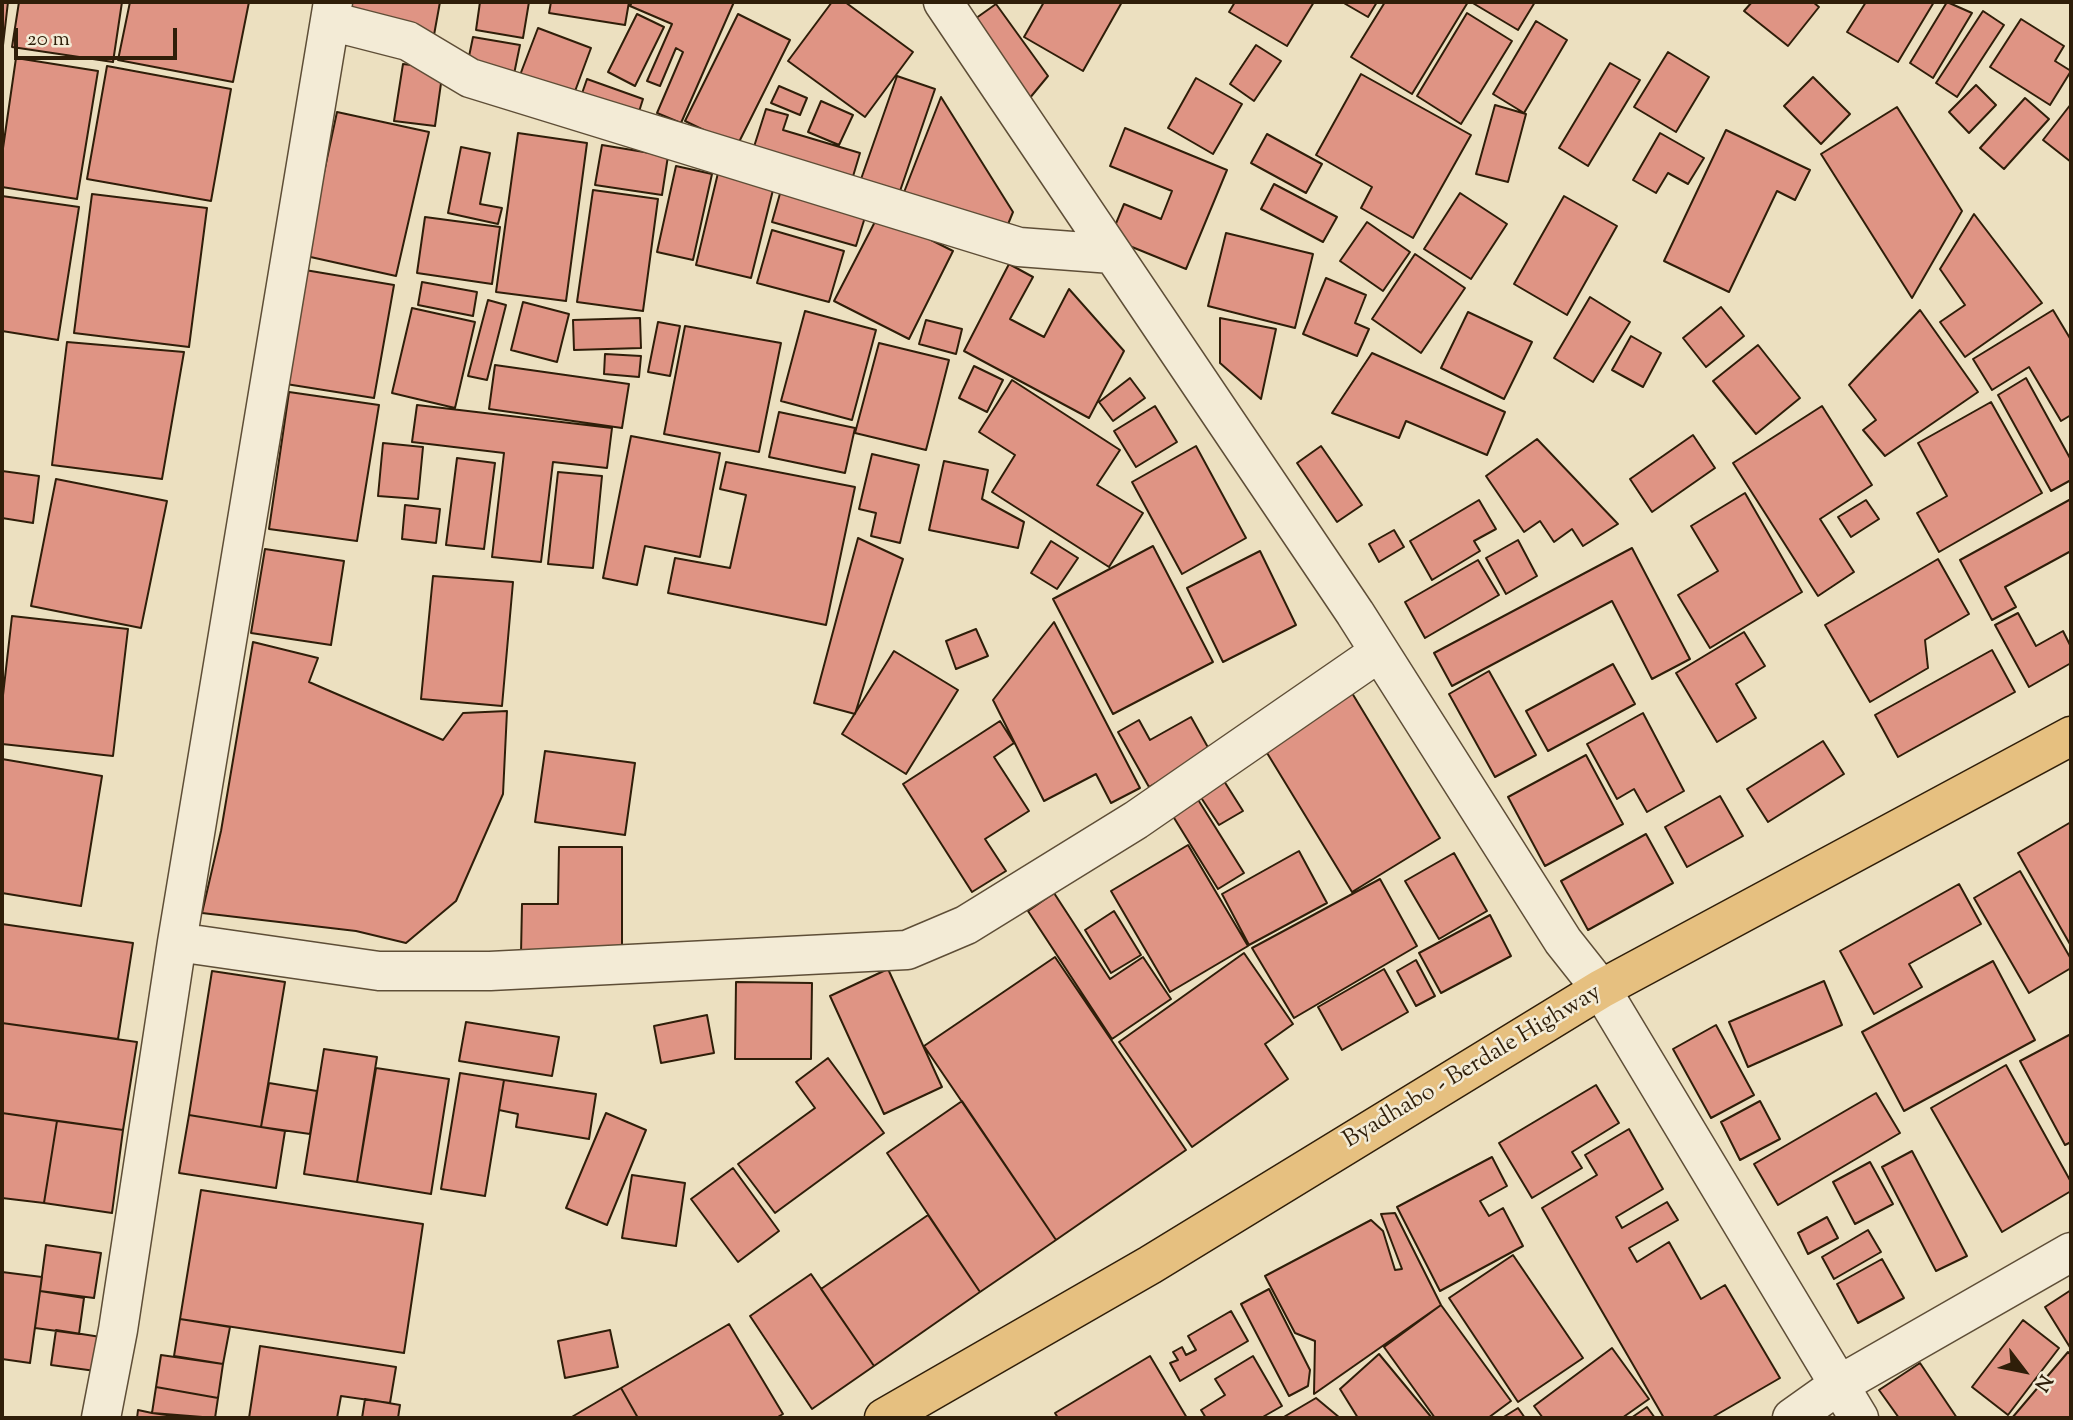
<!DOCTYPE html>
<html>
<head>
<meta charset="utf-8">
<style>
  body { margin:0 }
  #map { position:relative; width:2073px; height:1420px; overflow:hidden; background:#ece0c0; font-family:"Sorts Mill Goudy",serif }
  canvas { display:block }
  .frame { position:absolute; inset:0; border:4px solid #2f1e09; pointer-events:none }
  .north { position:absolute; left:1989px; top:1336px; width:70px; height:70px; -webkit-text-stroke:5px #f3ebd6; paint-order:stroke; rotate:122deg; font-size:19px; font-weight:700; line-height:28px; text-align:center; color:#2f1e09 }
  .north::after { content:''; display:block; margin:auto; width:24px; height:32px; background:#2f1e09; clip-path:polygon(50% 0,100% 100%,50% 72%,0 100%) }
  .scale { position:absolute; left:14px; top:28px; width:163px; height:32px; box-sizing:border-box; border:4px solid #2f1e09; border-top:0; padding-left:9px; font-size:21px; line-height:24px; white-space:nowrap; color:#2f1e09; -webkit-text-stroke:5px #f3ebd6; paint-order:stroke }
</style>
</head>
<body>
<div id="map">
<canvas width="2073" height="1420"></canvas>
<div class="frame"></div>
<div class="north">N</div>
<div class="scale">20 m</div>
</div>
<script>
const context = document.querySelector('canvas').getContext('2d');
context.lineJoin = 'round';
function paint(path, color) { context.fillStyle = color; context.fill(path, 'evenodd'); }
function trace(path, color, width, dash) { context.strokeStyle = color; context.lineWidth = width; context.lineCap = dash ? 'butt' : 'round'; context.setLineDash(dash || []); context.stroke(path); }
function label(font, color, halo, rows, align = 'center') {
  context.font = font + ' "Sorts Mill Goudy",serif'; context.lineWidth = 5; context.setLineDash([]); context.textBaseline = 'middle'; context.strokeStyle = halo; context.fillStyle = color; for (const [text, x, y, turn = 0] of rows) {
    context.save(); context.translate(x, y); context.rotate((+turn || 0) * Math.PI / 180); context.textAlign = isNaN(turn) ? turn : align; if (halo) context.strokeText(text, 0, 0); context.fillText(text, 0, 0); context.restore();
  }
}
const building = new Path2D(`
  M2 2H8L2 54Z
  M19 2H122L113 62 12 47Z
  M130 2H249L233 82 118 60Z
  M339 2H440L434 35 336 18Z
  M480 2H529L523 38 476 30Z
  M551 2H629L625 25 549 13Z
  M632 2H734L681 123 657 113 683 52 676 48 660 86 647 81 672 24 630 6Z
  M832 2H845L913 52 865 117 788 61Z
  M1044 2H1122L1083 71 1024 37Z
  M1235 2H1314L1287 46 1229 12Z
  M1342 2H1377L1368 17Z
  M1385 2H1468L1412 94 1351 57Z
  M1471 2H1535L1518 30Z
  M1752 2H1813L1819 7 1788 46 1744 11Z
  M1866 2H1934L1898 62 1847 32Z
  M1947 2 1972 13 1933 78 1910 63Z
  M996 4 1048 76 1029 99 972 21Z
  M1983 11 2004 25 1957 97 1936 83Z
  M1467 13 1512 41 1461 124 1417 96Z
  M637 14 664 27 635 86 608 72Z
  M738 14 790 40 737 146 685 121Z
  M2021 19 2064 46 2055 61 2071 71 2050 105 1990 67Z
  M1536 21 1567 40 1524 113 1493 94Z
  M538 28 591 48 571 102 517 83Z
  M473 37 520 45 513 79 466 71Z
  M1256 45 1281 61 1254 101 1230 84Z
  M1668 52 1709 77 1676 132 1634 107Z
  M16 58 98 71 77 199 2 187V155Z
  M1610 63 1640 80 1588 166 1559 148Z
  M403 64 443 69 435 126 394 121Z
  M107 66 231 89 211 201 87 179Z
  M1361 74 1471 135 1413 238 1361 208 1372 187 1316 155Z
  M897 76 935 89 899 194 860 182Z
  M1813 77 1850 114 1821 144 1784 106Z
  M1196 78 1242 104 1213 154 1168 128Z
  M587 79 643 99 636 121 579 102Z
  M1976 85 1996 105 1969 133 1949 112Z
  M779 86 807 98 800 115 771 103Z
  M941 97 1013 212 1002 239 901 200Z
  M2025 98 2049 119 2004 169 1980 148Z
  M821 101 853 115 839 145 808 132Z
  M2071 104V162L2043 140Z
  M1495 105 1526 114 1508 182 1476 174Z
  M1897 107 1962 211 1912 298 1821 154Z
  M766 109 788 115 783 130 860 153 851 183 752 153Z
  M337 112 429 132 396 276 306 256Z
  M1125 128 1227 170 1186 269 1110 238 1124 204 1161 219 1172 191 1110 166Z
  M1726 130 1810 170 1795 200 1777 191 1729 292 1664 261Z
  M518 133 587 143 566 301 496 292Z
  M1660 133 1704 158 1688 184 1668 173 1656 193 1633 180Z
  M1267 134 1322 164 1306 193 1251 163Z
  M602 145 668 156 662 195 595 185Z
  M461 147 490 153 480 204 502 208 498 224 448 213Z
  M676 166 712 174 693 260 657 252Z
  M718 173 774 186 751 278 696 265Z
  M1274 184 1337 217 1323 242 1261 209Z
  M593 190 658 199 643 311 577 302Z
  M781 190 866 214 856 246 772 222Z
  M1460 193 1507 224 1471 279 1424 249Z
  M92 194 207 208 189 347 74 333Z
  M2 196 79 207 58 340 2 331Z
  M1564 196 1617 226 1567 315 1514 284Z
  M879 214 953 251 909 339 834 301Z
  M1974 214 2042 303 1965 357 1940 322 1965 305 1940 269Z
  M425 217 500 227 492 284 417 273Z
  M1367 222 1410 252 1383 291 1340 261Z
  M772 230 844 251 829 302 757 283Z
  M1226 233 1313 254 1295 328 1208 306Z
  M1415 254 1465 288 1421 353 1372 319Z
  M1009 264 1033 277 1010 319 1044 337 1069 289 1124 351 1089 418 964 351Z
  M305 270 394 285 374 398 286 384Z
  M1326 278 1366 295 1355 323 1369 329 1357 356 1303 334Z
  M422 282 477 292 473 316 418 305Z
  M1590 297 1630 322 1593 382 1554 358Z
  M488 300 506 305 487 380 468 376Z
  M523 302 569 314 557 362 511 350Z
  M1721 307 1744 336 1706 367 1683 338Z
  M412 308 475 322 455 408 392 393Z
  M1920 310 1978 392 1885 456 1863 430 1876 420 1849 385Z
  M2053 310 2071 340V415L2061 421 2029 367 1992 390 1973 359Z
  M805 311 876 330 852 420 781 401Z
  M1468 312 1532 342 1504 399 1441 368Z
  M640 318 641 348 574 350 573 320Z
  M1220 318 1276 329 1261 399 1220 363Z
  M926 320 962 329 956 354 919 344Z
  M658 322 680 326 670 376 648 372Z
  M685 326 781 343 759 452 664 434Z
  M1631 336 1661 353 1643 387 1612 370Z
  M67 342 184 352 162 479 52 465Z
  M879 343 949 360 926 450 855 433Z
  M1758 345 1800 398 1756 434 1713 381Z
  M1372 353 1505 412 1487 455 1406 421 1399 438 1332 413Z
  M605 354 641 356 639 377 604 374Z
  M495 365 629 384 622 428 489 409Z
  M974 366 1003 380 987 412 959 398Z
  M1130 378 1145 398 1113 421 1099 402Z
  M2026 378 2071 460V480L2051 491 1998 395Z
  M1012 380 1120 450 1097 485 1143 513 1109 567 992 492 1015 455 979 432Z
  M289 392 379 405 357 541 269 529Z
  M1991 402 2042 493 1939 552 1917 513 1947 496 1918 443Z
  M417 405 612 428 607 468 553 462 541 562 492 557 504 453 412 442Z
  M1155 406 1177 442 1136 467 1114 431Z
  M1822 406 1872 485 1820 519 1854 572 1818 596 1733 463Z
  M779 412 855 428 845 473 769 457Z
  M1693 435 1715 468 1652 512 1630 479Z
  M631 436 720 453 700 557 645 546 637 585 603 578Z
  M1537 439 1618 524 1583 546 1572 529 1554 542 1540 521 1524 532 1486 476Z
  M383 443 423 447 418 499 378 496Z
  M1196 446 1246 538 1182 574 1132 482Z
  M1321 446 1362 505 1337 522 1297 463Z
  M872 454 919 465 900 543 871 536 876 513 859 509Z
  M457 458 495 463 484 549 446 545Z
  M944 461 988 470 982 499 1024 522 1018 548 929 530Z
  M726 462 855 487 826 625 668 593 675 558 730 568 746 495 720 489Z
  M2 471 39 476 33 523 2 518Z
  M558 472 602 476 593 568 548 564Z
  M56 479 167 501 141 628 31 606Z
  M1745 493 1802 592 1710 648 1678 595 1718 571 1691 526Z
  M2071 499V551L2005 587 2016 607 1992 620 1960 560Z
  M1479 500 1496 529 1474 541 1480 551 1432 580 1410 541Z
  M1866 500 1879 519 1851 537 1838 517Z
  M405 505 440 509 436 543 402 539Z
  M1394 530 1404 547 1379 562 1369 544Z
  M858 538 903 559 855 714 814 703Z
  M1518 540 1537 576 1506 594 1486 558Z
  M1051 541 1078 558 1057 589 1031 573Z
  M1153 546 1213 662 1113 714 1053 599Z
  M1632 548 1690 659 1652 679 1612 601 1452 686 1434 653Z
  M265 549 344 561 331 645 251 633Z
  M1260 551 1296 625 1223 662 1187 588Z
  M1938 559 1969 614 1925 640 1928 668 1870 702 1825 625Z
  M1478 560 1499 595 1425 638 1405 602Z
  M433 576 513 582 502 706 421 699Z
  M2018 613 2036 646 2063 631 2071 647V663L2029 687 1995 625Z
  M12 616 128 629 113 756 2 744V704Z
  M1054 622 1140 788 1111 803 1096 774 1044 801 993 700Z
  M976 629 988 656 956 669 946 641Z
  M1744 632 1765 666 1736 684 1756 718 1717 742 1676 673Z
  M253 642 318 658 309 682 443 740 463 713 507 711 503 794 456 901 406 943 356 931 202 913 221 831Z
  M1992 650 2015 692 1898 757 1875 715Z
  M894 651 958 690 906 774 842 734Z
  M1613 664 1635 704 1548 751 1526 711Z
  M1489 671 1536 755 1495 777 1449 694Z
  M1352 693 1440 838 1352 892 1264 748Z
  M1643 713 1684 791 1647 812 1634 789 1617 799 1587 744Z
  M1191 717 1210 751 1149 787 1118 732 1139 720 1150 740Z
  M1000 721 1014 743 994 757 1029 811 985 839 1006 871 972 892 903 784Z
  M1823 741 1844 774 1768 822 1747 789Z
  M545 751 635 763 625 835 535 822Z
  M1586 755 1623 824 1545 866 1508 797Z
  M2 759 102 776 81 906 2 893Z
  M1224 781 1243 811 1219 825 1200 796Z
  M1720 796 1743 836 1687 867 1665 827Z
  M1197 798 1244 873 1218 889 1171 813Z
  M2071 822V946L2018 853Z
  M1646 834 1673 883 1588 930 1561 881Z
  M1188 845 1248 946 1170 992 1111 891Z
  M559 847H622V954H521L522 904H558Z
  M1299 851 1327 903 1249 945 1222 894Z
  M1454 853 1487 911 1439 939 1405 881Z
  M2020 871 2071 959V968L2029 993 1974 898Z
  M1380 879 1417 946 1294 1018 1252 948Z
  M1959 884 1981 924 1909 964 1922 987 1874 1014 1840 951Z
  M1054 893 1110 979 1143 957 1171 999 1112 1039 1028 911Z
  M1114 911 1141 955 1111 973 1085 930Z
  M1490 915 1511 956 1441 993 1419 953Z
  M2 924 133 943 118 1039 2 1023Z
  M1244 953 1293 1024 1265 1044 1288 1079 1192 1147 1119 1042Z
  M1055 957 1186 1150 1056 1240 924 1046Z
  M1416 960 1435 996 1416 1006 1397 971Z
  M1993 961 2035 1040 1904 1111 1862 1032Z
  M888 969 942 1087 884 1114 830 996Z
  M1384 969 1408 1012 1342 1050 1318 1007Z
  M212 971 285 982 261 1127 189 1115Z
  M1824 981 1842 1025 1748 1067 1729 1022Z
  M736 982 812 983 811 1059H735Z
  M707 1015 714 1053 661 1063 654 1026Z
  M466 1022 559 1037 552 1076 459 1061Z
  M2 1023 137 1042 123 1130 2 1113Z
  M1716 1025 1754 1095 1711 1118 1673 1049Z
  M2071 1034V1142L2065 1145 2020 1061Z
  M324 1049 377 1057 357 1182 304 1174Z
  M828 1058 884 1133 775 1213 738 1164 815 1108 796 1082Z
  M2006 1065 2071 1182V1191L2002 1232 1931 1108Z
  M376 1068 449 1079 431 1194 357 1182Z
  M460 1073 504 1080 485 1196 441 1189Z
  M504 1080 596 1094 589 1139 516 1127 518 1114 499 1110Z
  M269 1083 317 1091 310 1134 261 1127Z
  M1596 1085 1619 1123 1572 1152 1582 1168 1532 1198 1499 1143Z
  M1876 1093 1900 1133 1778 1205 1754 1164Z
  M962 1101 1056 1240 980 1292 887 1153Z
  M1760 1101 1780 1139 1740 1160 1721 1122Z
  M2 1113 57 1121 44 1203 2 1198Z
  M606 1113 646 1130 607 1225 566 1208Z
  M189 1115 285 1131 276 1188 179 1173Z
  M57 1121 123 1130 112 1213 44 1203Z
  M1629 1129 1663 1189 1616 1217 1622 1228 1667 1202 1678 1220 1629 1248 1637 1262 1669 1242 1701 1299 1725 1285 1780 1378 1711 1418H1664L1542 1208 1597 1175 1585 1155Z
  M1912 1151 1967 1256 1936 1271 1882 1167Z
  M1492 1157 1507 1186 1480 1201 1489 1216 1503 1208 1523 1246 1440 1291 1397 1207Z
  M1870 1162 1893 1204 1855 1224 1833 1182Z
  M733 1168 779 1231 738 1262 691 1199Z
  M632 1175 685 1183 676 1246 622 1238Z
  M201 1190 423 1224 404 1353 180 1319Z
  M1395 1213 1441 1305 1314 1394 1315 1341 1295 1333 1265 1276 1371 1220 1383 1231 1395 1270 1402 1269 1381 1214Z
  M928 1215 980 1292 874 1366 821 1289Z
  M1827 1217 1838 1238 1808 1254 1798 1233Z
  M1868 1230 1881 1252 1834 1279 1822 1257Z
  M46 1245 101 1253 94 1298 40 1291Z
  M1513 1255 1583 1358 1518 1402 1449 1298Z
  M1882 1259 1904 1298 1858 1323 1837 1284Z
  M2 1272 42 1277 30 1363 2 1359Z
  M811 1274 874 1366 812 1409 750 1316Z
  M1269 1289 1310 1370 1308 1386 1289 1396 1241 1304Z
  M2071 1290V1349L2045 1307Z
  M40 1291 84 1298 79 1334 35 1328Z
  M1441 1305 1511 1401 1488 1418H1435L1384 1347Z
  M1231 1311 1248 1341 1180 1381 1170 1363 1178 1360 1173 1352 1182 1347 1186 1355 1196 1350 1188 1336Z
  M180 1319 230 1327 223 1364 174 1356Z
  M2023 1320 2059 1348 2008 1415 1972 1387Z
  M729 1324 783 1414 776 1418H638L621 1388Z
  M56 1330 107 1338 103 1372 51 1365Z
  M610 1330 618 1367 565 1378 558 1341Z
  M260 1346 396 1367 390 1403 341 1396 337 1418H249Z
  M1612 1348 1649 1399 1622 1418H1543L1534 1406Z
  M2068 1352 2071 1355V1418H2012Z
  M1379 1354 1432 1418H1358L1340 1389Z
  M161 1355 223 1364 218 1398 156 1387Z
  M1150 1356 1187 1418H1058L1055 1413Z
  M1253 1356 1282 1406 1261 1418H1206L1201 1410 1225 1395 1215 1379Z
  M1920 1363 1957 1418H1899L1879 1390Z
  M156 1387 218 1398 215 1418 152 1413Z
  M621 1388 638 1418H570Z
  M1316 1398 1340 1418H1282Z
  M365 1399 400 1405 398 1418H362Z
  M1647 1407 1655 1418H1631Z
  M1518 1408 1525 1418H1502Z
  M138 1410 152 1413 189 1418H137Z`);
paint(building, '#df9484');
trace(building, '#2f1e09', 2);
const minor = new Path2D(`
  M943 2 1355 613 1563 941 1601 989 1859 1418
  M330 21 408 41 470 78 1019 247 1112 254
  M177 942 379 971H490L907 950 966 925 1136 820 1378 653
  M101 1418 118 1330 177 942 333 2
  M1792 1418 1837 1386 2071 1252`);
const major = new Path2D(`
  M884 1418 1150 1265 1601 989 2071 736`);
trace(minor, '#5e4e37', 41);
trace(major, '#2f1e09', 41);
trace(minor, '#f3ebd6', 38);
trace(major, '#e6c080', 38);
label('24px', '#2f1e09', '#f3ebd6', [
  ["Byadhabo - Berdale Highway",1473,1068,-31]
]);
</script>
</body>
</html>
